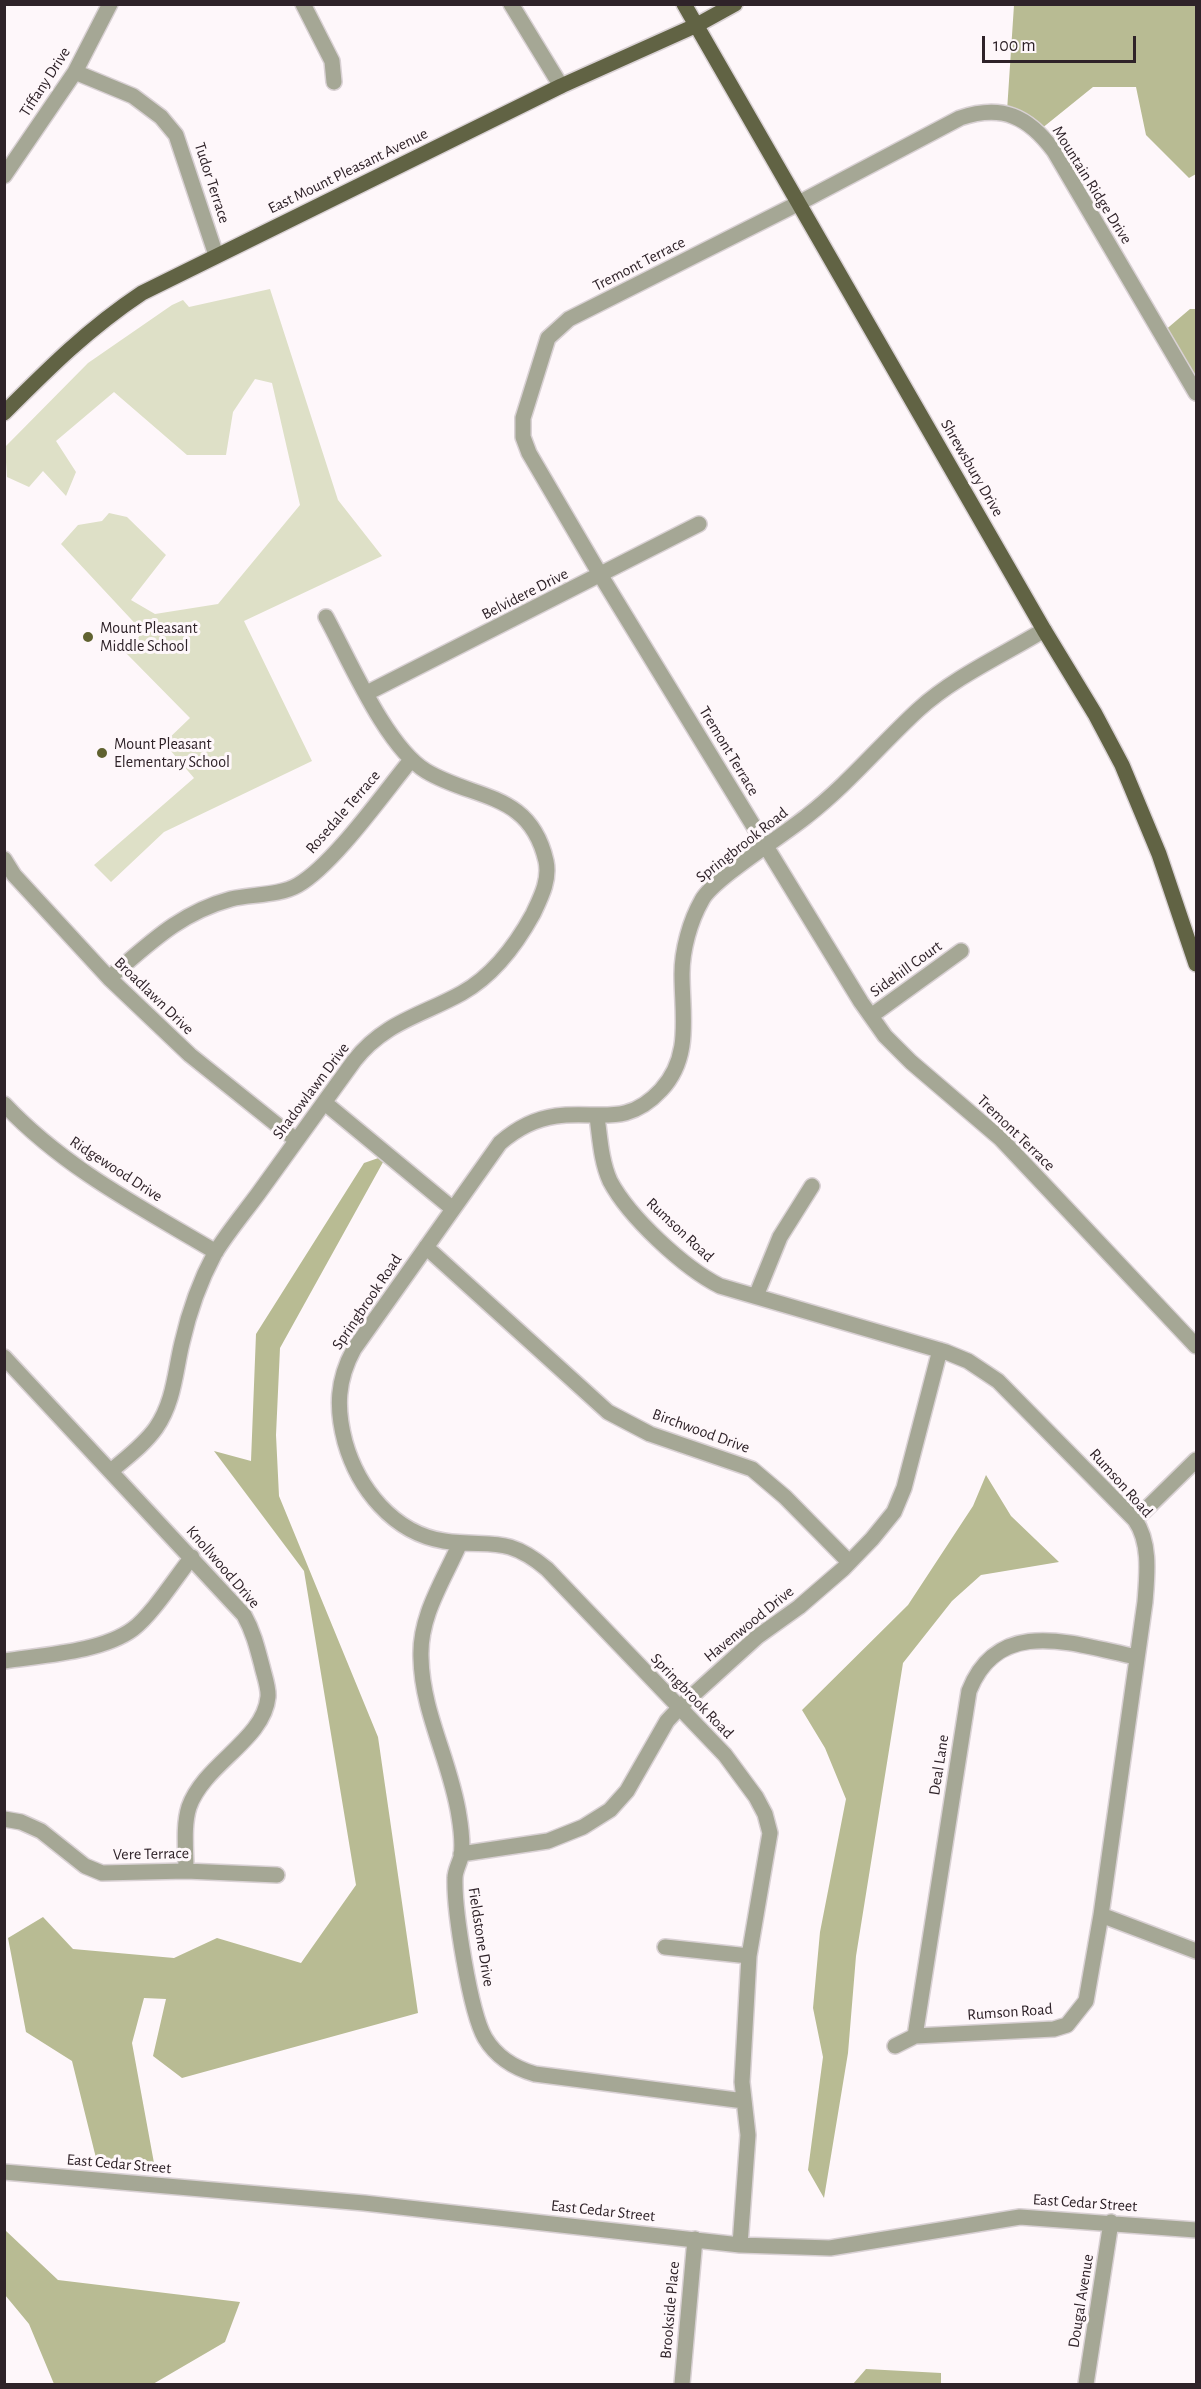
<!DOCTYPE html>
<html>
<head>
<meta charset="utf-8">
<style>
  body { margin:0 }
  #map { position:relative; width:1201px; height:2389px; overflow:hidden; background:#fef7fa; font-family:"Alegreya Sans",sans-serif }
  canvas { display:block }
  .frame { position:absolute; inset:0; border:6px solid #2f2329; pointer-events:none }
  .scale { position:absolute; left:982px; top:36px; width:154px; height:27px; box-sizing:border-box; border:3px solid #2f2329; border-top:0; padding-left:8px; font-size:18px; line-height:21px; white-space:nowrap; color:#2f2329; -webkit-text-stroke:4px #fef7fa; paint-order:stroke }
</style>
</head>
<body>
<div id="map">
<canvas width="1201" height="2389"></canvas>
<div class="frame"></div>
<div class="scale">100 m</div>
</div>
<script>
const context = document.querySelector('canvas').getContext('2d');
context.lineJoin = 'round';
function paint(path, color) { context.fillStyle = color; context.fill(path, 'evenodd'); }
function trace(path, color, width, dash) { context.strokeStyle = color; context.lineWidth = width; context.lineCap = dash ? 'butt' : 'round'; context.setLineDash(dash || []); context.stroke(path); }
function label(font, color, halo, rows, align = 'center') {
  context.font = font + ' "Alegreya Sans",sans-serif'; context.lineWidth = 6; context.setLineDash([]); context.textBaseline = 'middle'; context.strokeStyle = halo; context.fillStyle = color; for (const [text, x, y, turn = 0] of rows) {
    context.save(); context.translate(x, y); context.rotate((+turn || 0) * Math.PI / 180); context.textAlign = isNaN(turn) ? turn : align; if (halo) context.strokeText(text, 0, 0); context.fillText(text, 0, 0); context.restore();
  }
}
paint(new Path2D(`
  M270 289 338 500 382 556 244 621 312 761 164 832 111 882 94 865 194 778 164 743 190 718 125 652 143 632 61 544 78 525 102 521 109 513 127 517 166 555 131 600 155 614 218 604 300 505 272 383 255 379 233 412 226 455H187L114 392 56 441 76 472 66 496 43 471 29 487 7 477 5 447 88 363 172 305 183 300 189 307Z`), '#dee0c7');
paint(new Path2D(`
  M1014 5H1196V174L1189 178 1146 135 1136 87H1093L1041 129 1007 111Z
  M1190 309H1196V378L1190 380 1163 332Z
  M387 1155 280 1348 276 1435 279 1496 378 1737 418 2013 182 2078 153 2056 166 1999 144 1998 132 2043 154 2163 96 2158 72 2061 26 2032 8 1938 43 1917 73 1949 174 1958 217 1938 301 1963 356 1885 304 1571 214 1451 251 1461 256 1334 364 1163Z
  M986 1475 1011 1516 1059 1562 981 1575 952 1601 903 1663 856 1956 848 2053 824 2198 808 2170 823 2057 813 2008 820 1932 846 1799 825 1748 802 1710 908 1605 973 1506Z
  M5 2230 58 2280 240 2302 225 2342 153 2384H54L29 2324 5 2295Z
  M866 2369 941 2373V2384H853Z`), '#b8bb93');
const minor = new Path2D(`
  M303 4 332 61 334 82
  M511 4 561 86
  M75 72 133 96 161 117 176 135 216 255
  M4 176 75 72 110 4
  M1196 393 1054 151C1028 116 1002 104 960 118L799 203 569 319 548 338 523 418V437L529 453 601 576 861 1002 885 1036 911 1062 1001 1139 1196 1346
  M367 693 699 524
  M4 859 14 875 109 978 190 1055 296 1140
  M109 978C149 944 179 913 231 899 251 894 279 896 298 885 334 864 383 794 411 760
  M871 1016 961 951
  M325 1103 453 1209
  M4 1104C64 1168 142 1208 216 1252
  M597 1117C600 1138 601 1161 610 1181 629 1217 684 1268 720 1286L946 1352 968 1361 998 1381 1135 1520C1151 1543 1147 1576 1145 1602L1101 1915 1086 2001 1067 2025 1054 2029 915 2036 895 2046
  M426 1247 608 1412 650 1434 752 1469 785 1497 849 1562
  M756 1296 780 1237 812 1186
  M4 1357 244 1615C253 1631 257 1647 262 1666 264 1675 269 1688 268 1697 264 1740 204 1764 189 1807 183 1826 186 1850 186 1871
  M111 1471C126 1458 144 1445 156 1428 174 1402 175 1372 182 1343 189 1312 200 1281 215 1253 228 1232 244 1213 258 1194 290 1149 322 1105 354 1061 384 1022 423 1015 462 993 494 975 516 945 533 914 541 897 550 880 546 861 530 791 474 800 426 771 386 747 349 659 326 617
  M1135 1520 1196 1460
  M460 1543C444 1580 419 1616 421 1658 422 1713 451 1762 459 1816 461 1828 463 1845 461 1857 459 1864 455 1871 455 1878 454 1910 470 2012 485 2038 497 2058 514 2068 535 2074L744 2101
  M4 1661C43 1655 102 1652 133 1629 152 1615 176 1577 192 1557
  M4 1819 21 1822 41 1831 85 1866 102 1873 186 1871 277 1875
  M461 1854 548 1841 583 1827 610 1810 627 1791 667 1721 681 1706 757 1637 799 1607 843 1569 872 1539 894 1512 904 1488 940 1350
  M1101 1915 1196 1951
  M665 1947 749 1956
  M915 2036 969 1691C999 1614 1076 1645 1137 1657
  M4 2172 364 2203 740 2245 830 2248 1020 2217 1196 2230
  M740 2245 748 2135 742 2082 749 1956 770 1833 765 1814 756 1797 725 1755 547 1569C505 1534 490 1548 444 1541 393 1533 358 1488 345 1442 336 1408 337 1380 354 1349L500 1143C516 1129 534 1119 556 1116 597 1110 626 1128 661 1090 692 1057 682 1015 682 974 682 950 690 921 702 900 713 879 784 835 807 816 848 784 880 745 918 710 954 677 1003 655 1044 630
  M682 2384 695 2239
  M1086 2384 1111 2222`);
const major = new Path2D(`
  M684 4 1044 630 1095 714 1122 765 1159 854 1196 964
  M4 413C50 367 88 329 142 293L561 86 697 25 735 4`);
trace(minor, '#d9d1d4', 18);
trace(major, '#d9d1d4', 18);
trace(minor, '#a5a795', 15);
trace(major, '#616344', 15);
for (const [x, y, r, color] of [
  [88,637,6,"#606230"],
  [102,753,6,"#606230"]
]) { const dot = new Path2D(); dot.arc(x, y, r, 0, 2 * Math.PI); context.fillStyle = color; context.fill(dot); trace(dot, '#fef7fa', 2); }
label('16px', '#2f2329', '#fef7fa', [
  ["Tiffany Drive",45,82,-57],
  ["East Mount Pleasant Avenue",348,171,-26],
  ["Tudor Terrace",212,183,72],
  ["Mountain Ridge Drive",1092,185,58],
  ["Tremont Terrace",639,264,-27],
  ["Shrewsbury Drive",972,468,60],
  ["Belvidere Drive",525,594,-27],
  ["Tremont Terrace",729,751,59],
  ["Rosedale Terrace",343,812,-49],
  ["Springbrook Road",742,845,-38],
  ["Sidehill Court",906,969,-36],
  ["Broadlawn Drive",154,996,44],
  ["Shadowlawn Drive",311,1091,-53],
  ["Tremont Terrace",1016,1133,44],
  ["Ridgewood Drive",116,1169,33],
  ["Rumson Road",680,1230,43],
  ["Springbrook Road",367,1302,-56],
  ["Birchwood Drive",701,1431,20],
  ["Rumson Road",1121,1483,48],
  ["Knollwood Drive",223,1567,49],
  ["Havenwood Drive",749,1624,-39],
  ["Springbrook Road",692,1696,46],
  ["Deal Lane",939,1765,-81],
  ["Vere Terrace",151,1854,-1],
  ["Fieldstone Drive",481,1937,81],
  ["Rumson Road",1010,2012,-4],
  ["East Cedar Street",119,2164,5],
  ["East Cedar Street",1085,2203,4],
  ["East Cedar Street",603,2211,6],
  ["Dougal Avenue",1081,2301,-81],
  ["Brookside Place",670,2310,-85]
]);
label('16px', '#2f2329', '#fef7fa', [
  ["Mount Pleasant",100,628],
  ["Middle School",100,646],
  ["Mount Pleasant",114,744],
  ["Elementary School",114,762]
], 'left');
</script>
</body>
</html>
